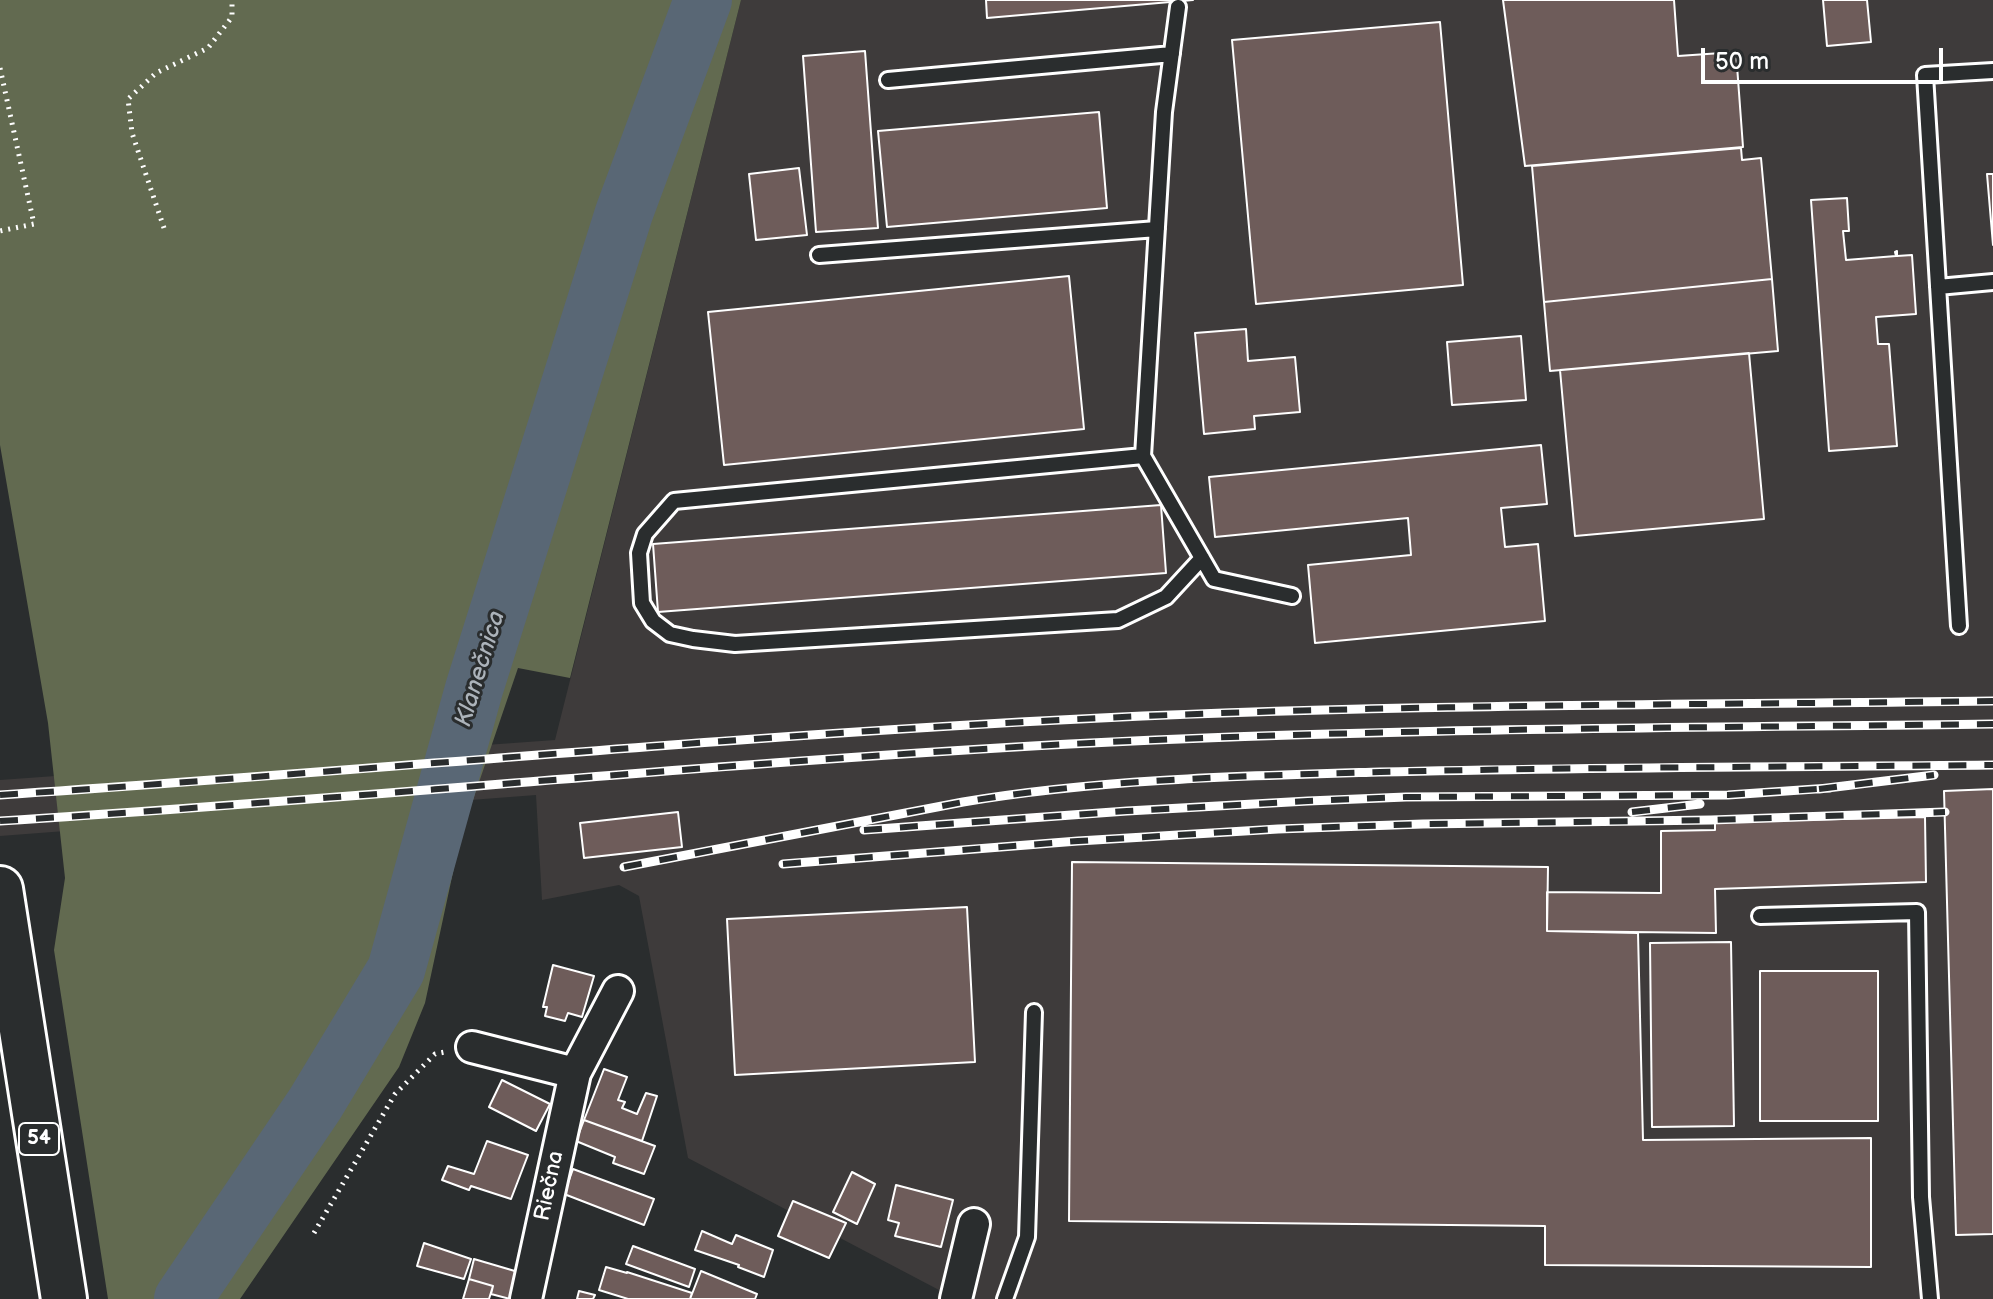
<!DOCTYPE html>
<html>
<head>
<meta charset="utf-8">
<style>
  body { margin:0 }
  #map { position:relative; width:1993px; height:1299px; overflow:hidden; background:#2a2d2e; font-family:"Balsamiq Sans",sans-serif }
  canvas { display:block }
  .scale { position:absolute; left:1701px; top:48px; width:242px; height:36px; box-sizing:border-box; border:4px solid #fff; border-top:0; padding-left:10px; font-size:24px; line-height:28px; white-space:nowrap; color:#fff; -webkit-text-stroke:6px #2a2d2e; paint-order:stroke }
</style>
</head>
<body>
<div id="map">
<canvas width="1993" height="1299"></canvas>
<div class="scale">50 m</div>
</div>
<script>
const context = document.querySelector('canvas').getContext('2d');
context.lineJoin = 'round';
function paint(path, color) { context.fillStyle = color; context.fill(path, 'evenodd'); }
function trace(path, color, width, dash) { context.strokeStyle = color; context.lineWidth = width; context.lineCap = dash ? 'butt' : 'round'; context.setLineDash(dash || []); context.stroke(path); }
function label(font, color, halo, rows, align = 'center') {
  context.font = font + ' "Balsamiq Sans",sans-serif'; context.lineWidth = 6; context.setLineDash([]); context.textBaseline = 'middle'; context.strokeStyle = halo; context.fillStyle = color; for (const [text, x, y, turn = 0] of rows) {
    context.save(); context.translate(x, y); context.rotate((+turn || 0) * Math.PI / 180); context.textAlign = isNaN(turn) ? turn : align; if (halo) context.strokeText(text, 0, 0); context.fillText(text, 0, 0); context.restore();
  }
}
paint(new Path2D(`
  M741 0H1993V1299H937L939 1290 688 1158 639 896 619 885 542 900 536 795 0 836V780L555 740Z`), '#3e3b3b');
paint(new Path2D(`
  M0 0H741L570 678 518 668 461 835 425 1003 399 1067 240 1299H108L54 950 65 878 48 723 0 445Z`), '#626a50');
trace(new Path2D(`
  M183 1299 315 1104 396 970 474 689 624 213 703 0`), '#596775', 58);
const building = new Path2D(`
  M986 0H1193L987 18Z
  M1503 0H1674L1678 56 1736 52 1743 147 1525 166Z
  M1823 0H1867L1871 42 1827 46Z
  M1440 22 1463 285 1256 304 1232 40Z
  M865 51 878 228 816 232 803 56Z
  M1099 112 1107 208 887 227 878 131Z
  M1741 148 1742 160 1761 158 1772 279 1544 302 1532 166Z
  M799 168 807 235 756 240 749 174Z
  M1987 174H1993V245Z
  M1847 198 1849 231H1843L1846 260 1896 256 1895 252 1897 251V256L1912 255 1916 314 1876 317 1878 344H1889L1897 446 1829 451 1811 200Z
  M1069 276 1084 429 724 465 708 312Z
  M1772 279 1778 351 1550 371 1544 302Z
  M1246 329 1248 361 1295 357 1300 412 1254 416 1255 429 1204 434 1195 333Z
  M1521 336 1526 400 1452 405 1447 342Z
  M1749 353 1764 519 1575 536 1560 370Z
  M1541 445 1547 504 1501 508 1505 547 1538 544 1545 621 1315 643 1308 565 1411 555 1408 518 1215 537 1209 477Z
  M1161 505 1166 573 658 612 653 544Z
  M1993 789V1234L1956 1235 1944 791Z
  M678 812 682 847 584 858 580 823Z
  M1925 817 1926 882 1715 889 1716 933 1547 931V892L1661 893V831L1715 830V822Z
  M1072 862 1548 867 1547 931 1638 933 1643 1140 1871 1138V1267L1545 1265V1226L1069 1221Z
  M967 907 975 1062 735 1075 727 919Z
  M1731 942 1734 1126 1652 1127 1650 943Z
  M553 965 594 976 582 1017 568 1013 565 1021 545 1016 547 1007H543Z
  M1760 971H1878V1121H1760Z
  M604 1069 627 1077 618 1100 625 1102 622 1108 637 1114 646 1093 657 1096 642 1141 584 1120Z
  M502 1080 550 1104 536 1131 489 1107Z
  M584 1120 655 1146 644 1174 613 1163 615 1157 576 1141Z
  M487 1141 528 1155 511 1199 471 1186 469 1190 442 1180 448 1166 474 1174Z
  M573 1169 654 1199 644 1225 564 1194Z
  M852 1172 875 1184 857 1224 833 1212Z
  M896 1185 953 1200 941 1247 895 1236 899 1223 888 1220Z
  M793 1201 846 1223 829 1258 778 1236Z
  M702 1231 732 1244 736 1235 773 1250 764 1277 738 1267 739 1265 695 1250Z
  M424 1243 471 1259 464 1279 417 1266Z
  M633 1246 695 1269 689 1287 626 1264Z
  M474 1259 525 1274 519 1299H510L491 1294 493 1286 469 1279Z
  M606 1267 627 1273V1272L692 1293 690 1299H628L599 1290Z
  M701 1271 757 1294 755 1299H690Z
  M469 1279 493 1286 489 1299H463Z
  M579 1291 595 1295 593 1299H577Z`);
paint(building, '#6e5c5a');
trace(building, '#fff', 2);
const lane = new Path2D(`
  M1178 7 1164 112 1143 456 674 501 645 534 639 553 642 603 653 621 670 634 693 639 735 644 1118 620 1166 597 1202 558
  M888 80 1172 54
  M819 255 1157 229
  M1938 287 1993 282
  M1143 456 1214 579 1292 596
  M1959 626 1925 75 1993 71
  M1760 916 1917 912 1921 1197 1930 1299
  M1005 1299 1027 1237 1034 1012`);
const street = new Path2D(`
  M472 1047 575 1073 526 1299
  M575 1073 618 991
  M956 1299 974 1224`);
const primary = new Path2D(`
  M0 889 64 1299`);
trace(lane, '#fff', 20);
trace(street, '#fff', 36);
trace(primary, '#fff', 50);
trace(new Path2D(`
  M0 68 34 224 0 231
  M164 228 132 133 128 99 156 73 208 48 232 17V0
  M314 1233 395 1094 435 1054 445 1052`), '#fff', 5, [2, 6]);
trace(lane, '#2a2d2e', 14);
trace(street, '#2a2d2e', 30);
trace(primary, '#2a2d2e', 44);
const rail = new Path2D(`
  M1819 789 1934 775
  M0 795C354 772 707 738 1060 720 1371 704 1682 705 1993 701
  M1632 812 1700 804
  M0 821C357 799 713 763 1070 744 1378 728 1685 728 1993 724
  M864 830 1127 811 1308 801 1406 797 1728 795 1830 788
  M783 864 1078 841 1278 829 1423 824 1711 820 1945 812
  M624 867 963 802C1100 779 1241 776 1380 772 1584 767 1789 767 1993 765`);
trace(rail, '#fff', 9);
trace(rail, '#2a2d2e', 6, [18]);
for (const [x, y, w] of [
  [39,1139,40]
]) { const box = new Path2D(); box.roundRect(x - w / 2, y - 16, w, 32, 6); context.fillStyle = '#2a2d2e'; context.fill(box); trace(box, '#fff', 2); }
label('bold 20px', '#fff', null, [
  ["54",39,1139]
]);
label('22px', '#fff', '#2a2d2e', [
  ["Riečna",550,1186,-78]
]);
label('italic 24px', '#acb3ba', '#2a2d2e', [
  ["Klanečnica",481,669,-73]
]);
</script>
</body>
</html>
